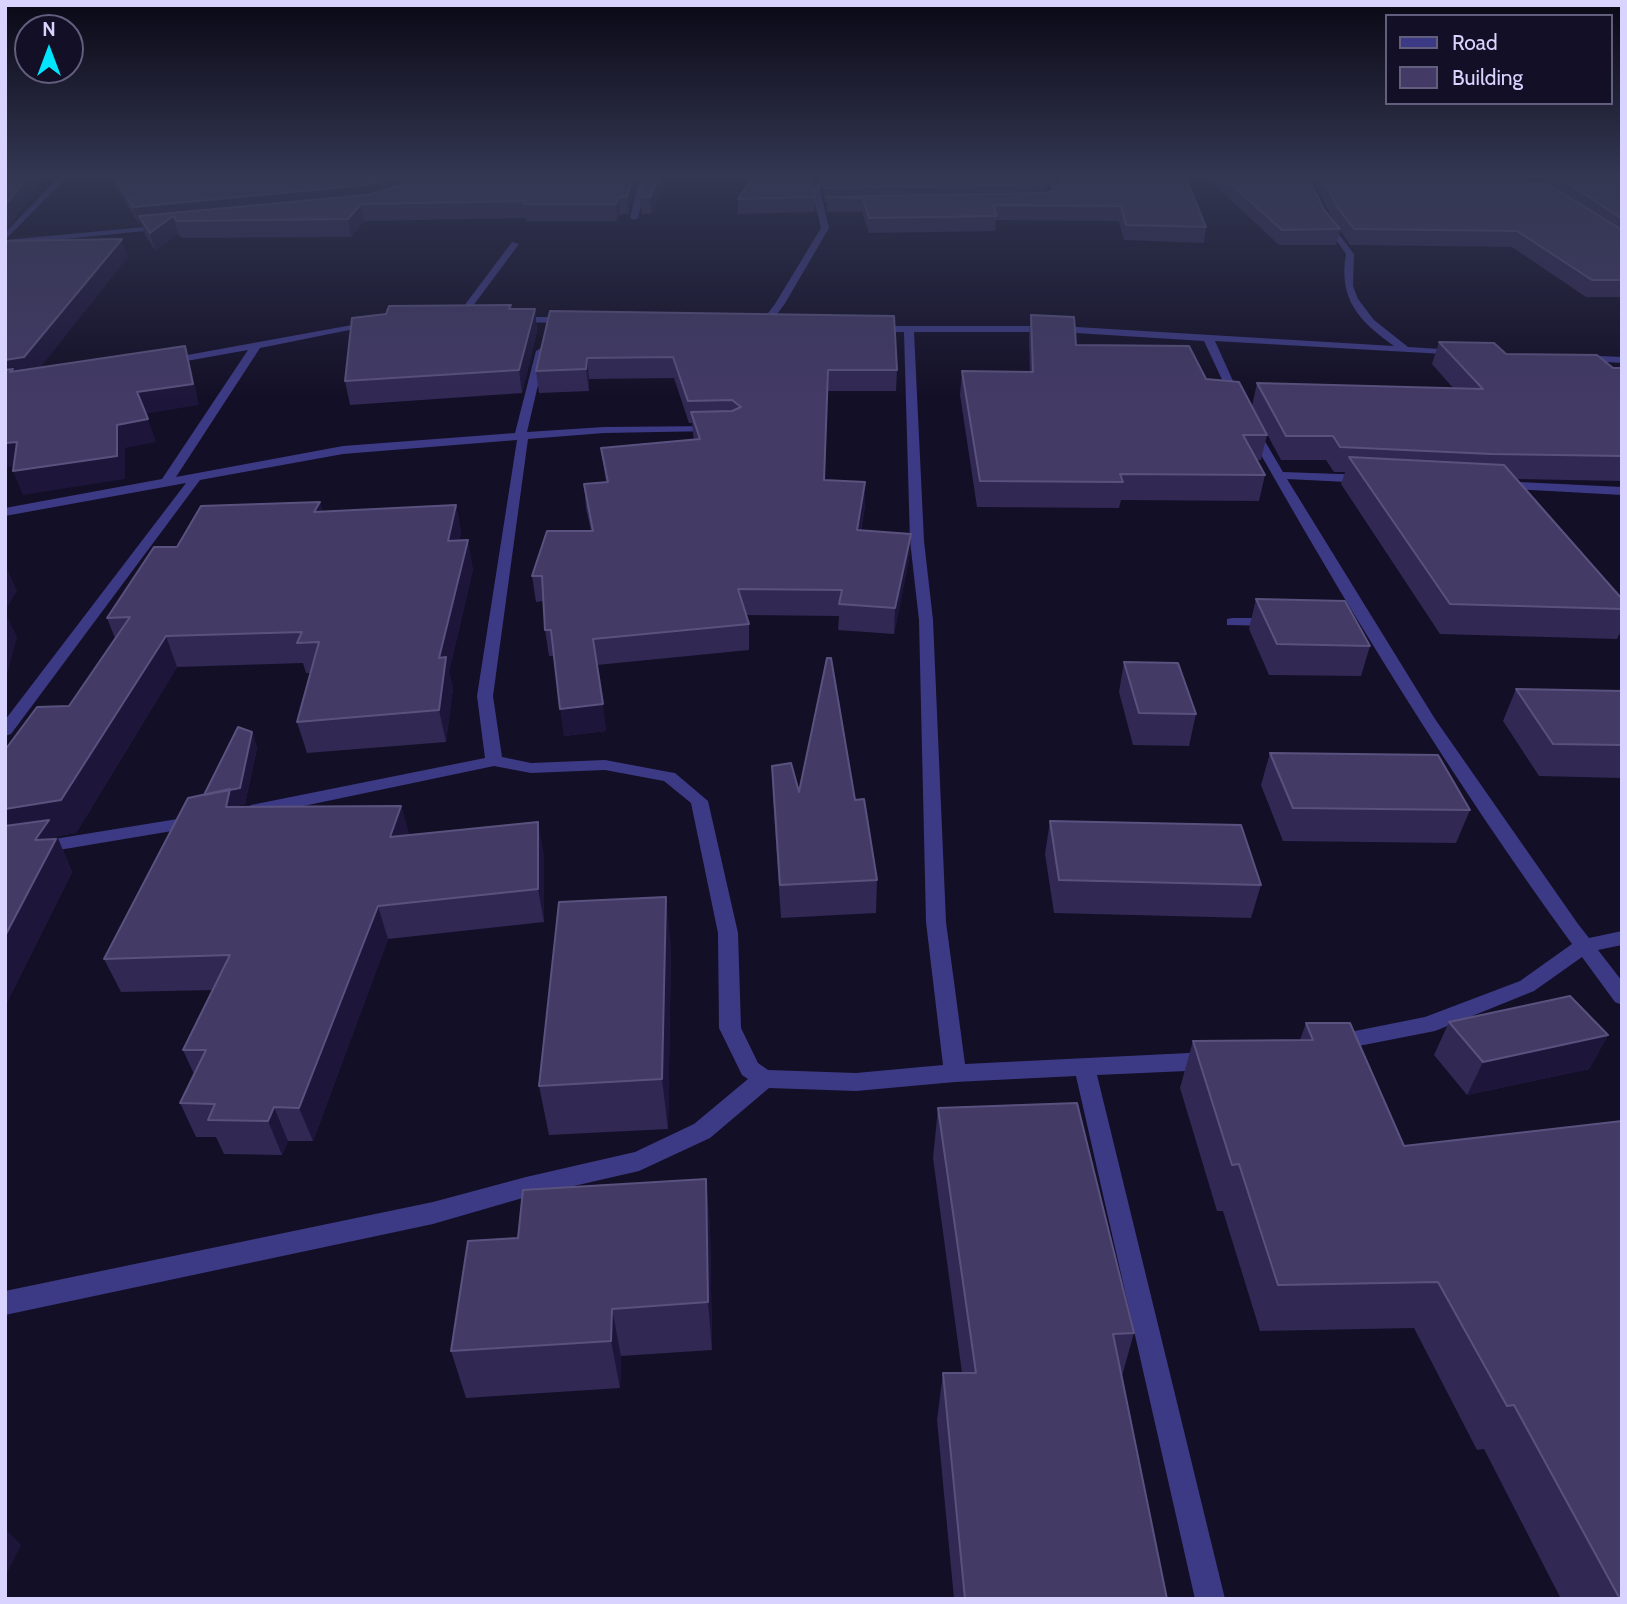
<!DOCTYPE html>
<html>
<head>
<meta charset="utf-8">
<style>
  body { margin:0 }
  #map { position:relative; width:1627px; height:1604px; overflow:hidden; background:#130f26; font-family:Cabin,sans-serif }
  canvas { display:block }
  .frame { position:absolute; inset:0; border:7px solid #d9d4ff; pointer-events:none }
  .legend { position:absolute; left:1385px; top:14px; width:228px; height:91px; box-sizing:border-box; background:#130f26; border:2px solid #625e7d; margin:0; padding:9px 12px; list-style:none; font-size:21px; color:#d9d4ff }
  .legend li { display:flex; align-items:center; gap:14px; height:35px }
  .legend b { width:35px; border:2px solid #625e7d }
  .north { position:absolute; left:14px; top:14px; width:70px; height:70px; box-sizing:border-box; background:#130f26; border:2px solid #625e7d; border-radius:50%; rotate:0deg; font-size:19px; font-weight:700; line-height:28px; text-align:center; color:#d9d4ff }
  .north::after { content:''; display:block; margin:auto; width:24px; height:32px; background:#00e5ff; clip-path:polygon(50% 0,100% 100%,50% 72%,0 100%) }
</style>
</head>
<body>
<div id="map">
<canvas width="1627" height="1604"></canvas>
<div class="frame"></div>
<ul class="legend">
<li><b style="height:9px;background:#3d3a85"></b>Road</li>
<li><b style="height:19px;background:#433a66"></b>Building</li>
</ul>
<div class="north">N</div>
</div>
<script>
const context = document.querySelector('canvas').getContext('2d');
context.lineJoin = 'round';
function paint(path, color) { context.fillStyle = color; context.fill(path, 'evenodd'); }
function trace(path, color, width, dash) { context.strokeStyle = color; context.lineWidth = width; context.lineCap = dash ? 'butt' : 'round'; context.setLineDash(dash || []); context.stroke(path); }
paint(new Path2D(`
  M45 176 65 179 5 240V233L56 180Z
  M640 176H648L638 218 634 220 630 218Z
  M821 176H828L820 190 829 228 784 305 766 328H760L758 326 775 304 821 228 812 190Z
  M1048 176H1056L1060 193 1055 202 1038 206V202L1049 198 1052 193Z
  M1289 176H1322L1341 180 1337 182Z
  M1522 177 1570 180 1566 182Z
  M1325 216 1354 254 1353 286 1358 299 1374 320 1408 347 1457 350 1461 351V355L1215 341 1242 401 1237 404 1232 401 1204 341 1060 332H914L924 541 933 620 946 922 965 1064 1209 1052 1217 1055 1220 1061 1217 1067 1209 1070 1097 1075 1225 1599H1195L1076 1076 955 1082 856 1091 769 1088 710 1138 639 1171 526 1197 433 1224 5 1315V1291L433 1202 526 1177 635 1152 694 1124 748 1079 742 1075 719 1028 718 933 691 803 664 781 605 770 531 773 494 766 251 817 242 811 251 805 485 758 477 696 517 440 343 454 200 480 11 734 5 736V720L186 483 5 516V508L162 479 248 350 164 365 159 362 160 360 374 321 379 324 260 348 176 477 343 446 515 433 536 351 541 348 546 351 527 432 604 427 717 426V430L713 431 604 433 528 439 493 696 502 757 531 763 605 760 669 772 675 773 708 801 738 933 741 1028 758 1063 768 1070 856 1073 943 1065 926 922 919 620 910 541 904 332H871L866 329 871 326H1060L1394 346C1359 321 1338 299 1346 254L1321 218Z
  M167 225 164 229 5 245V240Z
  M512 242 519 244 461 322H455V318Z
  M514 317H570L575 320 570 323 511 322 509 320Z
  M1580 355 1622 357V363L1576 360 1575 358Z
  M1248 426H1256L1283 472 1367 475 1373 479 1367 483 1287 479 1435 719 1578 924 1589 938 1622 931V945L1598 950 1622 981V1005L1615 1002 1582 957 1534 991 1435 1031 1333 1051 1325 1049 1322 1043 1325 1037 1425 1017 1520 981 1572 944C1452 779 1345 605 1246 428Z
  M1499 481 1622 487V495L1495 488 1493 485Z
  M1232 618H1274L1281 622 1274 626 1227 625V619Z
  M196 816 205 822 202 826 5 859V847Z`), '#3d3a85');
paint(new Path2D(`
  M109 176H639L628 214H620L617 221H526V218L364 221 351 237 182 238 178 234 155 251 145 234 142 224H139Z
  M669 176 651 214H642L640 197Z
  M754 176H819L812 187 815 197V212L738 214V199Z
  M823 176H1050L1049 192 1057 190 1060 185 1058 176H1185L1206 227 1204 243 1124 240 1119 221 996 220 995 231 869 233 862 212H827V202H825L823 190Z
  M1205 176H1307L1325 211 1334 221 1313 182 1315 176H1533L1531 183 1542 184 1544 176H1622V297H1586L1512 247 1350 245 1340 230 1336 245H1279Z
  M512 309H535L537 331 522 393 350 405 345 381Z
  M550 311 897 370 896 391H827L824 480 865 506 861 530 911 534 909 559 894 634 838 630 839 616 746 615 749 624V650L597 665 606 731 564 736 554 656H549L545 630 543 601 536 602 532 576 591 531 586 508 584 484 606 482 601 448 694 440 693 434 692 423H689L674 378 589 379V391L539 393 536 371Z
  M1031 315 1076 345 1206 379 1267 435 1261 460H1257L1265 475 1259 501 1121 500 1119 508 977 507 960 395 962 371 1030 372 1029 337Z
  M1439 342 1506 354 1613 368H1622V481L1516 479 1622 599V629L1617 639 1440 634 1341 484 1345 472H1334L1326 460H1281L1252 406 1257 383 1454 389 1432 364Z
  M320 502 322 512 456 505 461 532 459 540 473 569 449 672 453 688 446 742 307 753 297 722 311 673H306L303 663 177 667 76 833 57 836 72 872 5 1006V750L69 706 115 638 107 618 177 547Z
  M1256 599 1370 646 1361 676 1269 675 1249 629Z
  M1124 662 1196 714 1189 746 1133 745 1119 692Z
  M1516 689 1622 691V778L1539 776 1503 721Z
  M252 732 257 748 245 804 236 806V807L401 806 409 835 544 855V922L388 939 313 1141H288L282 1155 224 1154 216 1137H196L180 1103 194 1074 183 1050 213 990 121 992 104 959 204 795Z
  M1270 753 1470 810 1456 843 1283 841 1261 785Z
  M772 766 799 792 855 800 877 880 876 913 781 918 773 798Z
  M1050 821 1261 885 1251 918 1054 913 1045 854Z
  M671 946 668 1129 549 1135 539 1086Z
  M1449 1022 1608 1035 1589 1069 1467 1095 1434 1055Z
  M1306 1023 1404 1146 1622 1599H1561L1484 1449 1477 1450 1414 1328 1260 1331 1223 1211H1217L1180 1088 1193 1041 1300 1040Z
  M938 1108 1134 1333 1122 1376 1167 1599H954L937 1420 943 1373H962L933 1158Z
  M706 1179 710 1228 712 1350 621 1356 620 1388 466 1398 451 1351 518 1238Z`), '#312854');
paint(new Path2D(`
  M29 176H42L43 181 5 232V206Z
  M396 176H422L404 192 173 216 178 234 155 251 150 233 139 216 142 224H139L133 207Z
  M633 176H639L628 214 627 197Z
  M660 176H669L651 214 650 197Z
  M809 176H819L809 191Z
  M1051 178 1049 193 1041 198 1043 184Z
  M619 197 620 214 617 221 616 204Z
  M361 204 364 221 351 237 348 219Z
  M122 239 128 257 32 378 5 382V360Z
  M535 309 537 331 522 393 519 370Z
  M185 346 191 367 199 405 144 414 137 392Z
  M587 358 589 379V391L586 369Z
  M148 419 156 442 125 448V479L23 495 13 471 117 425Z
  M17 442 27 465 5 467V443Z
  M865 482V506L856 554 857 530Z
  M320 502 327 530 314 512Z
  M456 505 461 532 454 570 448 541Z
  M911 534 909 559 894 634 895 608Z
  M468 540 473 569 449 672 453 688 446 742 439 710V658Z
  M5 564 17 591 5 611Z
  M5 612 17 637 5 682Z
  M166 636 177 667 76 833 57 836 72 872 5 1006V809Z
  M603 704 606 731 564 736 560 709Z
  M252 732 257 748 245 804 236 806 242 822 210 811Z
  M401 806 410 839 390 837Z
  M538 822 544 855V922L538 889Z
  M666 897 671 946 668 1129 662 1079Z
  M378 906 388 939 313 1141 299 1108Z
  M1608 1035 1589 1069 1467 1095 1483 1062Z
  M274 1107 288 1141 282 1155 268 1121Z
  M706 1179 710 1228 712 1350 708 1302Z
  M612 1309 621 1356 620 1388 611 1341Z
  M5 1528 21 1545 5 1577Z`), '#1d163a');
const building = new Path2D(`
  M5 176H29L5 206Z
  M114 176H396L366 185 133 207Z
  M415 176H633L627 197H619L616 204H524L526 201 361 204 348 219 177 221 173 216 150 233 139 216 367 195 408 183Z
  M645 176H660L650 197H640Z
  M754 176H809L815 197 738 199Z
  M823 176H1050L1051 178 1043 184 825 188Z
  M1063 176H1185L1206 227 1126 225 1121 206 993 205 997 216 869 218 863 198 827 197 1045 193 1057 190 1064 180Z
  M1222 176H1307L1325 211 1340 229 1282 230Z
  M1321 176H1436L1548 184 1622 230V280H1592L1517 231 1354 229 1338 208Z
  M1557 176H1622V219Z
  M122 239 24 357 5 360V241Z
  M511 305 509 309H535L519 370 345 381 352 318 386 314 389 306Z
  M550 311 894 316 897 370H828L824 480 865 482 857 530 911 534 895 608 839 604 842 590 738 589 749 624 593 639 603 704 560 709 551 630H545L542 576H532L547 531H593L584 484 608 482 601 448 700 439 691 412 732 411 741 407 732 400 688 401 673 357 587 358 586 369 536 371Z
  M1031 315 1074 317 1076 345 1189 346 1206 379 1239 382 1267 435H1243L1265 475 1120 474 1123 482 980 481 962 371 1033 372Z
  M1439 342 1494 343 1506 354 1597 355 1613 368H1622V456L1491 454 1340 447 1333 436H1286L1257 383 1483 389Z
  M185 346 193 384 137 392 148 419 117 425V456L13 471 17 442 5 443V370L13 369 10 372Z
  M1349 457 1504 465 1622 599V609L1450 604Z
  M320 502 314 512 456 505 448 541 468 540 439 658 446 657 439 710 297 722 319 642 297 643 302 632 166 636 61 800 5 809V750L37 707 69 706 130 617 107 618 154 547H177L201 506Z
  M1256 599 1345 601 1370 646 1277 644Z
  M827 658H831L855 800 864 799 877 880 780 885 772 766 791 763 799 792Z
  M1124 662 1178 663 1196 714 1139 713Z
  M1516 689 1622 691V745L1553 744Z
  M238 727 252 732 240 788 204 795Z
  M1270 753 1438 755 1470 810 1293 808Z
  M230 789 226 807 401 806 390 837 538 822V889L378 906 299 1108 274 1107 268 1121 208 1120 215 1104 180 1103 206 1050H183L230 955 104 959 188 798Z
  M49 820 35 840 56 839 5 936V826Z
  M1050 821 1241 825 1261 885 1059 880Z
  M666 897 662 1079 539 1086 559 902Z
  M1570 996 1608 1035 1483 1062 1449 1022Z
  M1306 1023H1350L1404 1146 1622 1121V1599H1620L1514 1405 1507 1406 1438 1282 1278 1285 1239 1164 1232 1165 1193 1041 1313 1040Z
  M1077 1103 1134 1333 1113 1334 1167 1599H965L943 1373H976L938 1108Z
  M706 1179 708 1302 612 1309 611 1341 451 1351 468 1241 518 1238 523 1190Z`);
paint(building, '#433a66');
trace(building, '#5a527e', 2);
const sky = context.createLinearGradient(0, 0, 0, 401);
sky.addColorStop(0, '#0a0815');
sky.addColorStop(0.44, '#333752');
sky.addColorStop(1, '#33375200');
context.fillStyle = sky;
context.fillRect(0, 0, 1627, 401);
</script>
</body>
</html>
